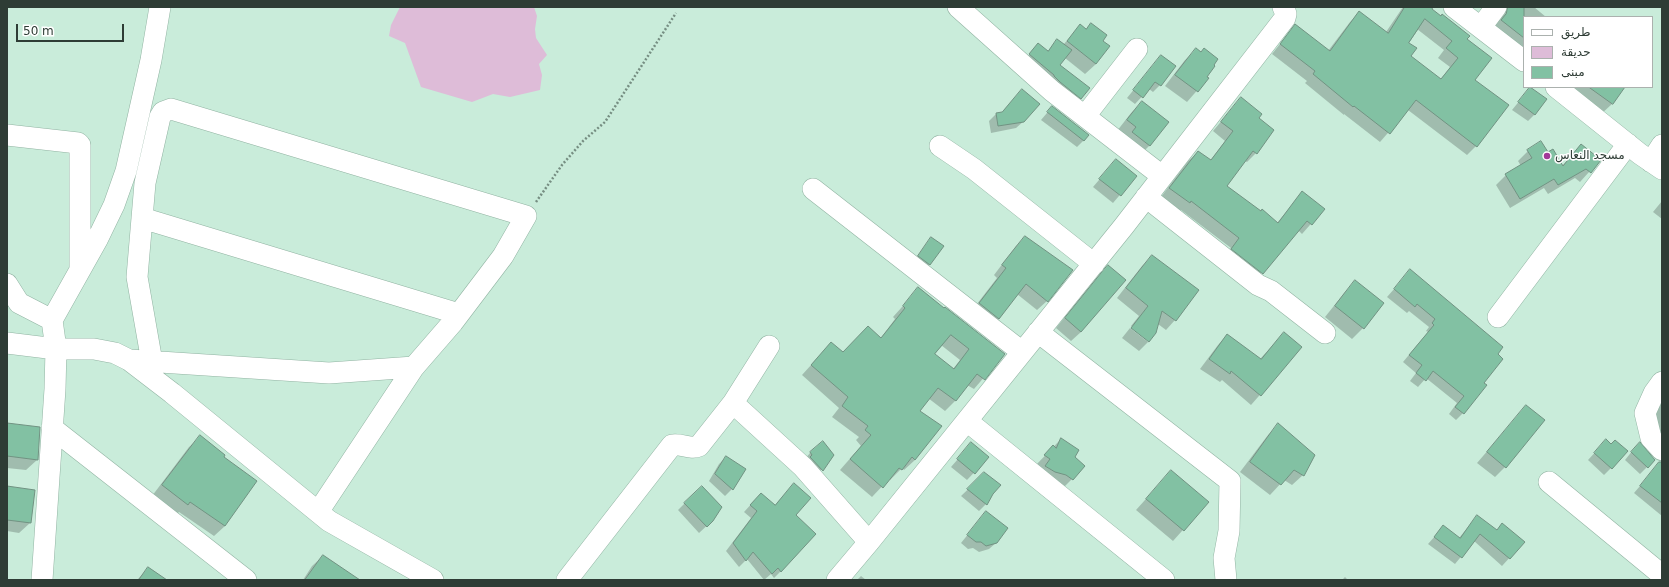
<!DOCTYPE html>
<html>
<head>
<meta charset="utf-8">
<style>
  body { margin:0 }
  #map { position:relative; width:1669px; height:587px; overflow:hidden; background:#c9ecda; font-family:"DejaVu Sans",Cairo,sans-serif }
  canvas { display:block }
  .frame { position:absolute; inset:0; border:8px solid #2e3c35; pointer-events:none }
  .legend { position:absolute; left:1523px; top:16px; width:130px; height:72px; box-sizing:border-box; background:#fff; border:1px solid #abb1ae; margin:0; padding:5px 7px; list-style:none; font-size:12px; color:#2e3c35 }
  .legend li { display:flex; align-items:center; gap:8px; height:20px }
  .legend b { width:20px; border:1px solid #abb1ae }
  .scale { position:absolute; left:16px; top:24px; width:108px; height:18px; box-sizing:border-box; border:2px solid #2e3c35; border-top:0; padding-left:5px; font-size:12px; line-height:14px; white-space:nowrap; color:#2e3c35; -webkit-text-stroke:3px #fff; paint-order:stroke }
</style>
</head>
<body>
<div id="map">
<canvas width="1669" height="587"></canvas>
<div class="frame"></div>
<ul class="legend">
<li><b style="height:5px;background:#fff"></b>طريق</li>
<li><b style="height:11px;background:#debcd8"></b>حديقة</li>
<li><b style="height:11px;background:#82c1a3"></b>مبنى</li>
</ul>
<div class="scale">50 m</div>
</div>
<script>
const context = document.querySelector('canvas').getContext('2d');
context.lineJoin = 'round';
function paint(path, color) { context.fillStyle = color; context.fill(path, 'evenodd'); }
function trace(path, color, width, dash) { context.strokeStyle = color; context.lineWidth = width; context.lineCap = dash ? 'butt' : 'round'; context.setLineDash(dash || []); context.stroke(path); }
function label(font, color, halo, rows, align = 'center') {
  context.font = font + ' "DejaVu Sans",Cairo,sans-serif'; context.lineWidth = 3; context.setLineDash([]); context.textBaseline = 'middle'; context.strokeStyle = halo; context.fillStyle = color; for (const [text, x, y, turn = 0] of rows) {
    context.save(); context.translate(x, y); context.rotate((+turn || 0) * Math.PI / 180); context.textAlign = isNaN(turn) ? turn : align; if (halo) context.strokeText(text, 0, 0); context.fillText(text, 0, 0); context.restore();
  }
}
paint(new Path2D(`
  M400 7H534L537 16 535 29 536 38 547 55 539 64 542 75 540 90 510 97 493 94 472 102 421 87 405 43 389 36 391 25Z`), '#debcd8');
paint(new Path2D(`
  M1403 7H1427L1466 39 1474 80 1476 146 1467 155 1408 110 1380 142 1344 114V115L1305 83 1307 81 1272 54 1295 25 1328 51 1350 22 1359 13 1386 32ZM1417 29 1444 50 1438 58 1450 67 1440 80 1410 56 1408 43Z
  M1506 7 1508 14 1507 7H1534L1546 17H1524V59L1489 33Z
  M1080 26 1102 41 1096 64 1085 74 1065 58 1059 65 1081 98 1074 105 1023 62 1038 44 1048 51 1058 41 1063 45Z
  M1196 50 1206 77 1208 78 1187 102 1165 86 1185 60Z
  M1161 56 1160 85 1153 92 1149 89 1135 104 1127 98Z
  M1561 87H1624L1612 104 1599 116Z
  M1530 88 1535 114 1528 121 1512 110Z
  M1022 90 1024 121 1016 128 991 133 989 121 996 114H1001Z
  M1241 98 1257 118 1273 130 1256 153 1247 162 1245 161 1226 186 1277 223 1302 193 1324 209 1302 234 1298 230 1253 282 1223 258 1231 248 1181 210 1180 211 1161 197 1188 161 1198 152 1210 161 1225 141 1213 131Z
  M1142 102 1150 145 1139 156 1117 131 1131 113Z
  M1052 107 1084 140 1077 147 1041 120Z
  M1581 145 1599 161 1580 182 1575 178 1548 194 1544 188 1510 208 1496 185 1506 175 1521 166 1518 161 1528 151 1547 153 1562 166Z
  M1116 160 1136 176 1113 203 1093 187Z
  M1662 201V219L1653 212Z
  M1025 237 1047 301 1037 310 1017 294 999 319 989 328 970 313 997 278 994 275 1016 246Z
  M931 238 929 265 923 271 912 263Z
  M1152 256 1175 320 1166 330 1158 324 1149 341 1139 351 1122 338 1130 328 1148 342V339L1131 326 1139 316 1117 298 1142 266Z
  M1108 267 1081 332 1071 341 1056 328 1098 276Z
  M1410 271 1496 354 1482 383 1463 413 1456 420 1449 414 1457 403 1426 378 1418 387 1410 381 1416 373 1403 362 1428 332 1426 331 1429 327 1409 311 1407 313 1387 297Z
  M1355 282 1383 303 1363 328 1352 339 1325 317 1345 292Z
  M918 289 1004 354 974 389 967 385 955 401 945 411 928 398 919 411 941 426 915 460 904 470 902 468 890 480 889 479 872 497 840 470 861 446 856 440 859 437 832 417 839 408 802 375 821 354H842L880 339 895 319 893 317ZM941 345 960 360 953 369 934 355Z
  M1284 333 1301 348 1251 405 1222 380 1220 382 1200 369 1218 345 1227 335 1260 359Z
  M1662 402V447L1651 422Z
  M1526 406 1505 467 1495 477 1477 463Z
  M7 424 37 460 26 470 7 468Z
  M1278 425 1303 475 1292 485 1284 480 1270 495 1240 472 1268 435Z
  M200 437 222 458 225 526 214 536 179 512 177 514 152 496 189 447Z
  M1061 439 1074 457 1072 479 1061 490 1035 466Z
  M971 444 988 458 967 480 951 467Z
  M1599 448 1611 468 1604 475 1588 460Z
  M1633 450 1647 467 1640 474 1625 460Z
  M810 453 833 455 815 477 804 460Z
  M726 457 732 489 725 496 709 481 719 464Z
  M1657 466 1662 470V516L1634 493Z
  M1171 471 1207 503 1173 541 1136 510Z
  M984 474 992 493 986 504 979 511 961 496Z
  M7 487 30 523 19 533 7 531Z
  M754 501 774 506 781 571 774 578 771 574 764 580 747 559 739 567 726 551 751 518 744 512Z
  M685 503 712 521 699 533 678 510Z
  M986 512 997 542 989 549 979 552 973 548 968 549 961 543Z
  M1477 516 1496 531 1502 525 1523 543 1502 566 1474 541 1455 564 1428 544 1443 527 1459 538Z
  M323 556 349 580H303L312 566Z
  M148 568 165 580H137Z
  M861 576 866 580H857Z
  M1345 577 1348 580H1342Z`), '#0003');
const building = new Path2D(`
  M1405 7H1433L1432 9 1441 16 1442 14 1470 36 1467 39 1492 58 1475 80 1509 105 1477 147 1416 100 1390 134 1354 106 1353 107 1313 74 1315 71 1280 44 1295 24 1330 51 1359 11 1388 33ZM1425 19 1452 41 1446 48 1458 58 1441 79 1411 56 1417 48 1409 43Z
  M1508 7H1524V38L1501 20 1506 14Z
  M1091 23 1107 35 1103 41 1110 46 1096 64 1067 41 1080 24 1086 29Z
  M1057 39 1072 50 1060 65 1090 88 1081 99 1060 82 1054 76V75L1029 54 1038 43 1048 51Z
  M1196 48 1201 52 1204 48 1218 59 1214 65 1215 66 1207 77 1209 78 1198 92 1175 75Z
  M1161 55 1176 66 1161 86 1155 82 1143 98 1133 90Z
  M1530 87 1547 99 1535 115 1518 102Z
  M1589 87H1625L1613 104Z
  M1022 89 1040 104 1024 122 998 126 996 113 1002 112Z
  M1241 97 1262 114 1259 118 1274 130 1257 154 1253 151 1227 186 1261 211 1262 209 1278 223 1302 191 1325 209 1312 225 1307 221 1263 274 1231 249 1239 238 1191 201 1190 203 1169 188 1198 151 1211 160 1233 131 1221 122Z
  M1142 101 1169 122 1150 146 1132 132 1136 127 1127 120Z
  M1052 106 1089 135 1084 141 1047 112Z
  M1541 141 1548 152 1553 149 1563 166 1581 144 1601 160 1591 173 1586 169 1558 185 1554 179 1520 199 1505 174 1532 158 1527 150Z
  M1116 159 1137 176 1121 196 1099 179Z
  M1025 236 1073 270 1048 302 1026 284 999 319 979 303 1006 268 1002 265Z
  M931 237 944 246 930 265 918 256Z
  M1152 255 1199 290 1176 321 1162 311 1156 333 1149 342 1131 328 1148 306 1126 288Z
  M1108 265 1126 280 1081 332 1065 318Z
  M1410 269 1503 347 1498 354 1503 359 1484 383 1487 385 1464 414 1455 407 1464 396 1433 371 1426 381 1416 373 1422 365 1409 355 1434 325 1432 323 1435 319 1417 304 1415 307 1394 289Z
  M1355 280 1384 303 1364 329 1335 306Z
  M918 287 944 308 945 307 1005 354 985 380 977 374 956 401 938 388 920 411 942 426 915 460 912 457 902 470 899 468 883 488 850 459 871 435 865 430 868 426 842 406 848 397 811 365 831 342 843 352 868 326 881 338 905 308 903 306ZM951 335 969 349 954 369 935 354Z
  M1284 332 1302 347 1261 396 1231 371 1230 374 1209 359 1227 334 1261 359Z
  M1526 405 1545 420 1506 468 1487 452Z
  M7 423 40 427 38 460 7 456Z
  M1278 423 1315 455 1304 476 1294 470 1281 485 1250 462Z
  M200 435 225 455 224 457 257 481 225 526 190 502 188 505 162 485Z
  M1061 438 1079 450 1075 457 1085 466 1073 480 1066 475 1055 472 1045 466 1050 459 1044 455 1053 445 1056 448Z
  M1606 439 1611 444 1615 440 1628 451 1612 469 1594 453Z
  M823 441 834 455 823 471 810 457 812 455 810 452Z
  M971 442 989 457 975 474 957 459Z
  M1640 442 1655 460 1648 468 1631 452Z
  M726 456 746 469 733 490 715 474Z
  M1659 462H1662V503L1640 486Z
  M1171 470 1209 502 1184 531 1146 499Z
  M984 472 1001 485 993 494 987 505 967 489Z
  M794 483 811 498 796 515 816 534 781 572 778 568 772 574 753 552 746 561 733 543 757 511 750 505 761 493 775 505Z
  M7 486 35 490 31 523 7 520Z
  M702 486 722 507 713 521 707 527 684 503Z
  M986 511 1008 528 997 543 986 546 981 542H976L967 535Z
  M1477 515 1497 530 1502 523 1525 542 1510 559 1480 534 1462 558 1434 537 1443 525 1460 538Z
  M323 555 360 580H305Z
  M148 567 167 580H139Z`);
paint(building, '#82c1a3');
trace(building, '#719282', 1);
const minor = new Path2D(`
  M958 7 1052 91 1162 176
  M1454 7 1524 61
  M1481 27 1496 7
  M1556 87 1640 154 1662 169
  M1085 116 1137 49
  M7 135 78 143 80 145V267
  M940 146 974 169 1094 264
  M1651 162 1662 145
  M813 189 1022 352
  M1146 197 1258 285 1271 291 1325 333
  M142 218 459 314
  M7 284 19 303 52 320
  M1498 317 1628 144
  M1038 332 1230 481 1229 531 1224 558 1226 580
  M7 343 56 349H94L115 353 129 360 172 393 329 521 433 580
  M129 360 329 373 414 367 453 322 503 256 526 216 171 109 163 112 160 117 145 183 137 277 152 362
  M1662 382 1654 393 1645 413 1651 438 1662 450
  M733 403 803 467 869 542
  M967 421 1164 580
  M52 428 246 580
  M1549 482 1662 575
  M318 512 414 367
  M42 580 55 389 56 349 52 320 98 238 114 205 126 171 151 60 160 7
  M567 580 672 445C681 443 691 450 699 446L733 403 769 346
  M837 580 869 542 1124 226 1285 18 1286 14 1283 7`);
trace(minor, '#91b3a2', 22);
trace(new Path2D(`
  M536 202 562 165 583 141 605 122 676 13`), '#768e82', 2.5, [2, 2]);
trace(minor, '#fff', 21);
for (const [x, y, r, color] of [
  [1547,156,4,"#a33898"]
]) { const dot = new Path2D(); dot.arc(x, y, r, 0, 2 * Math.PI); context.fillStyle = color; context.fill(dot); trace(dot, '#fff', 1.5); }
label('12px', '#2e3c35', '#fff', [
  ["مسجد النعاس",1555,156]
], 'left');
</script>
</body>
</html>
